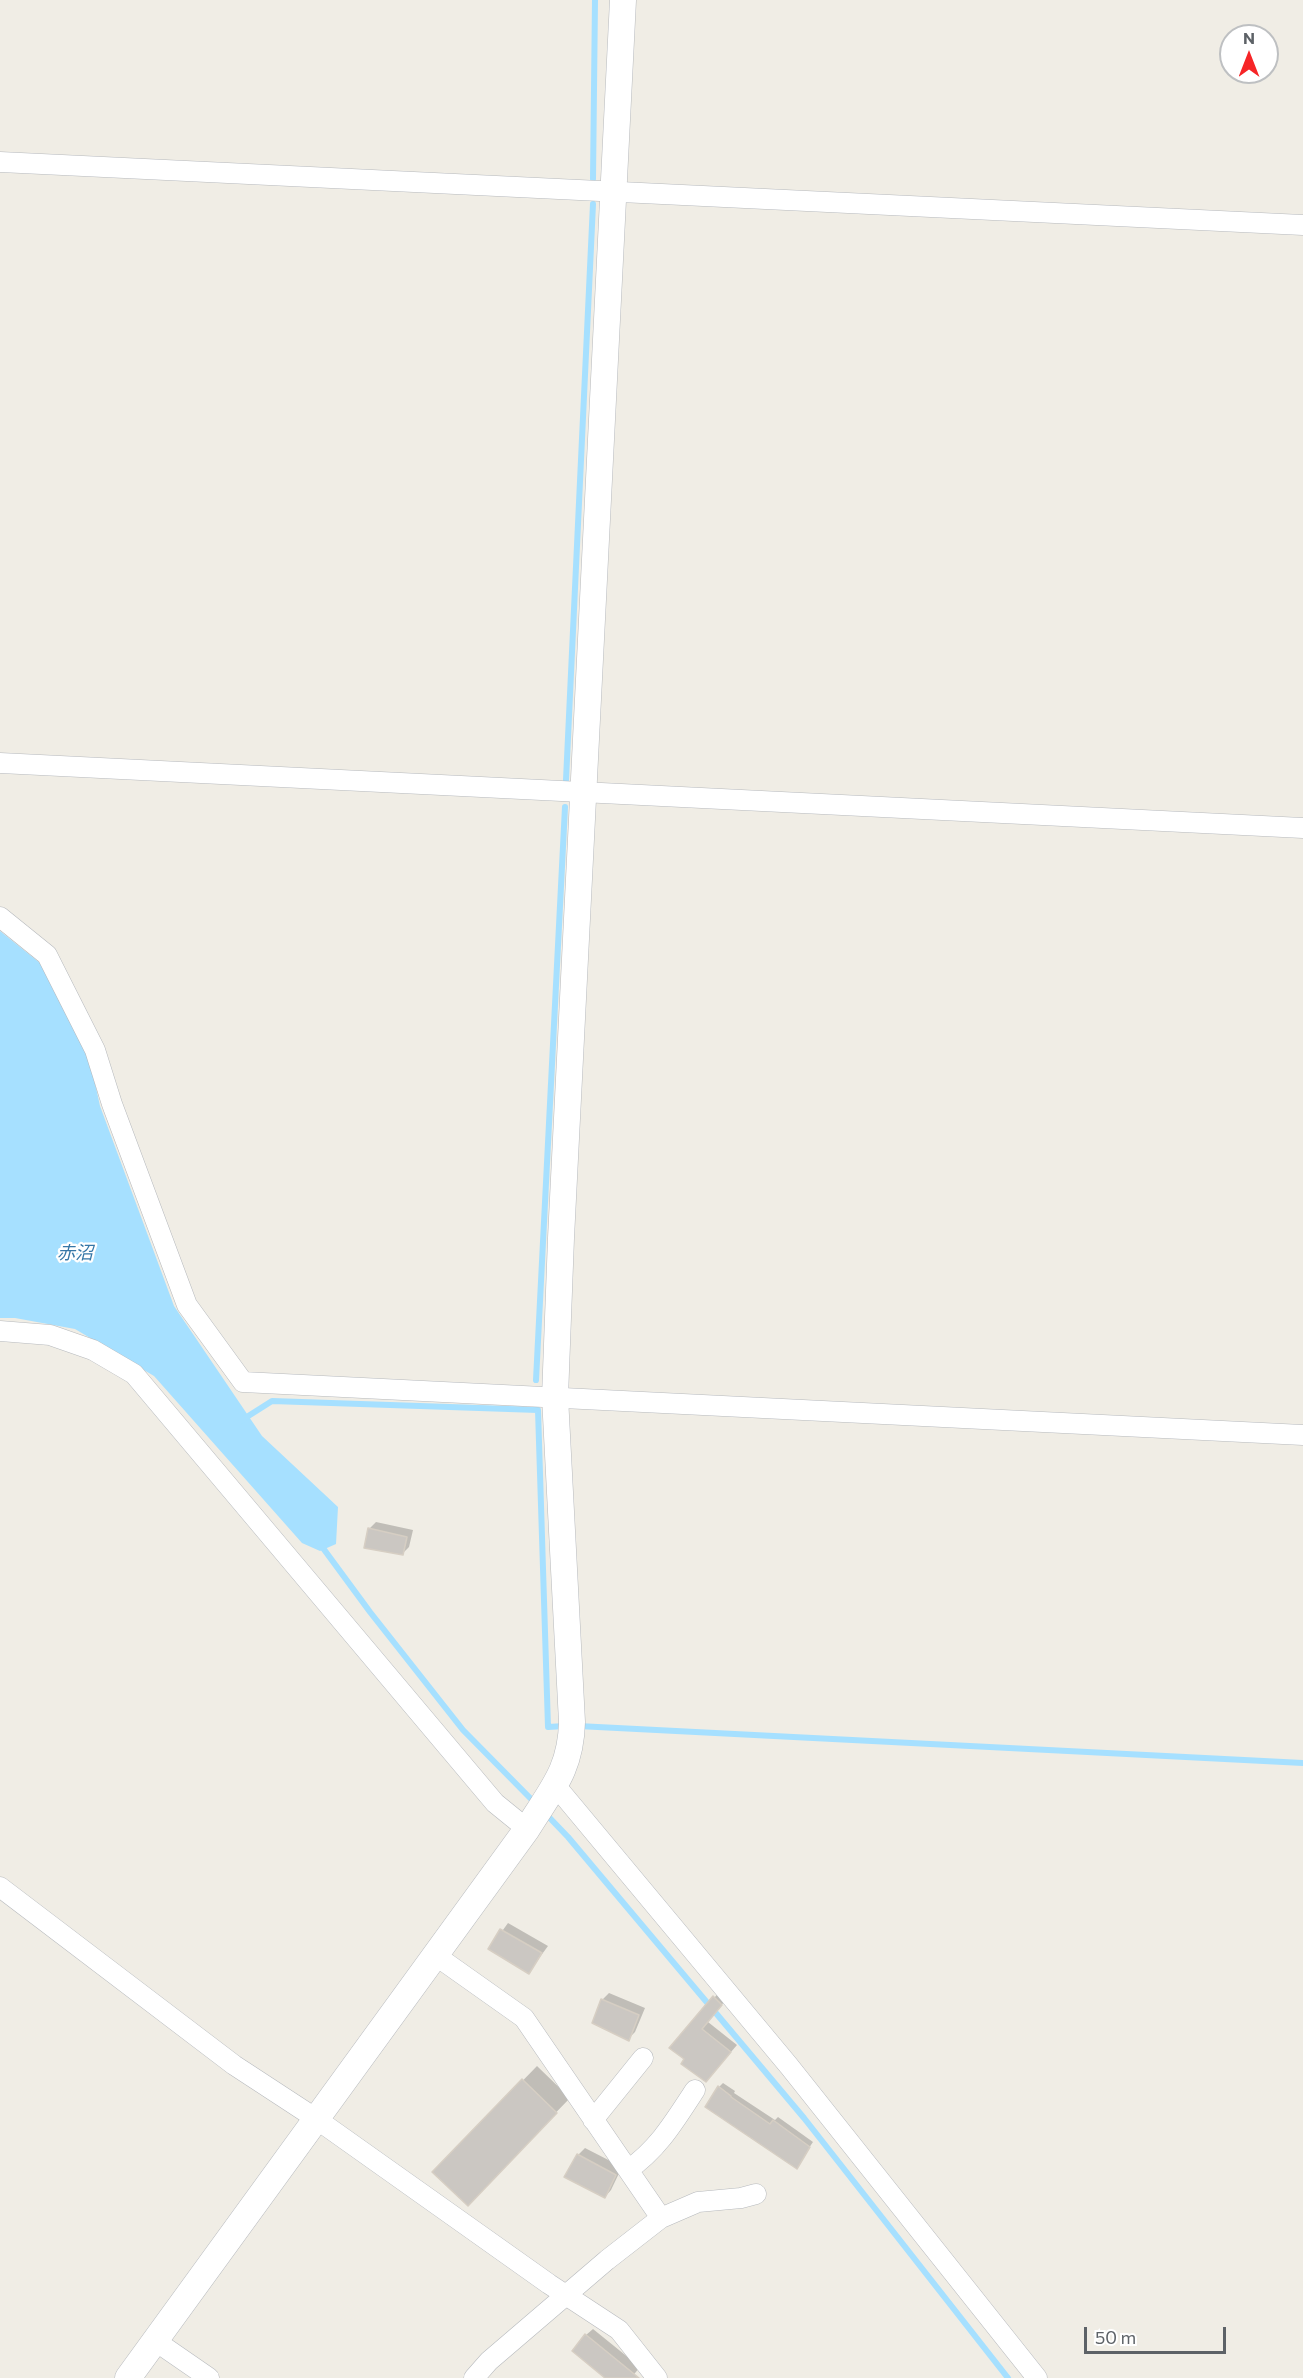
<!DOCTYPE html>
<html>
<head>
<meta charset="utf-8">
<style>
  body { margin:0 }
  #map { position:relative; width:1303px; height:2378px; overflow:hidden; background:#f0ede5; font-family:Commissioner,sans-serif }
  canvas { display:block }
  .north { position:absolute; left:1219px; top:24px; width:60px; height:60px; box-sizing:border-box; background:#fff; border:2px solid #bec0c2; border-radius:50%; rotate:0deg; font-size:16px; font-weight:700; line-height:24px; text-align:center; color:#5d6267 }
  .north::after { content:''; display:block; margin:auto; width:21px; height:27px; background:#f62527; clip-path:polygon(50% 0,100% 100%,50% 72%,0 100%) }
  .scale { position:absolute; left:1084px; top:2327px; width:142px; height:27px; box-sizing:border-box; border:3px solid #5d6267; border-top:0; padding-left:8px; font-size:18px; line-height:21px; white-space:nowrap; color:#5d6267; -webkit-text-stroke:4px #fff; paint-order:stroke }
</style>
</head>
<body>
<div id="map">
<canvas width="1303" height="2378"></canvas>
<div class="north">N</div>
<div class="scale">50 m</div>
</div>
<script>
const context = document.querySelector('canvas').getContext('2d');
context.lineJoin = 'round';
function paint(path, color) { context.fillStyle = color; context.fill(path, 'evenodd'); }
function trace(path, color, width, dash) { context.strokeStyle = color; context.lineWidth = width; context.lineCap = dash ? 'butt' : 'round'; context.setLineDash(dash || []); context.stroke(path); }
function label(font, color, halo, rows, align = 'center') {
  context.font = font + ' Commissioner,"Noto Sans JP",sans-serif'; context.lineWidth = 4.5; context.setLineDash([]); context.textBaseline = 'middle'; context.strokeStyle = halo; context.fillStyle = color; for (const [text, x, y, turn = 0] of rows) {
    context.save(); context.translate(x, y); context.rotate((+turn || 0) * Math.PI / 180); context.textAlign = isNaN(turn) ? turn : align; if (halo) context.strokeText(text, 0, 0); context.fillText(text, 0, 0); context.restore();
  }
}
paint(new Path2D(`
  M0 931 40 963 90 1060 100 1106 174 1306 262 1436 338 1507 336 1544 320 1551 302 1543 154 1376 75 1329 15 1318H0Z`), '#a6e0ff');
paint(new Path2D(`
  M376 1522 413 1530 409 1547 402 1554 369 1529Z
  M508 1923 548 1946 529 1972 490 1948Z
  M721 1990 728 1997 708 2022 737 2045 713 2073 671 2048Z
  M609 1993 645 2008 635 2032 628 2039 602 2000Z
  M537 2066 570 2098 482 2189 434 2172Z
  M723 2083 735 2091 734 2093 775 2120 778 2117 813 2142 796 2167 719 2087Z
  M585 2148 622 2167 611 2190 605 2197 578 2155Z
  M593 2329 640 2367 631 2378H608L586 2335Z`), '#0003');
trace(new Path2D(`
  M593 179 595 0
  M566 780 593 204
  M536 1380 565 807
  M242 1420 272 1401 538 1410 548 1727 565 1726
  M320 1544 370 1612 463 1730 536 1804
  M578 1726 1303 1763
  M545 1813 568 1837 804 2118 1008 2378`), '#a6e0ff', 6);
const building = new Path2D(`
  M368 1528 407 1537 403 1555 364 1548Z
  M500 1929 542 1953 529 1974 488 1949Z
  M713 1996 722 2005 702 2029 731 2052 706 2082 681 2064 684 2059 669 2048Z
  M601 1999 639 2015 629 2041 592 2023Z
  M522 2079 557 2113 468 2206 432 2172Z
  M718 2086 731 2096V2097L770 2124 773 2120 810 2147 797 2169 705 2107Z
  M577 2154 616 2175 605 2198 564 2177Z
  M585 2334 639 2378H605L572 2351Z`);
paint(building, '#cbc7c2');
trace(building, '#d6cec3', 1.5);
const minor = new Path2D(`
  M0 162 1303 225
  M0 763 1303 828
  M0 917 47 955 95 1050 112 1104 187 1305 243 1382 1303 1435
  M0 1331 50 1335 93 1350 134 1374 495 1803 527 1829
  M555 1785 789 2066 1037 2378
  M0 1887 234 2065 315 2118 549 2284 619 2330 657 2378
  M435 1955 524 2018 661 2218 698 2202 741 2198 756 2194
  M593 2120 643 2058
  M628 2170C659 2148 674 2122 695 2090
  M154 2340 209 2378
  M474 2378 489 2361 607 2260 661 2218`);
const tertiary = new Path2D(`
  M128 2378 527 1829C551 1790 571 1770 572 1722L555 1397 561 1238 623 0`);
trace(minor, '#b6b9bd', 21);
trace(tertiary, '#b6b9bd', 27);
trace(minor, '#fff', 20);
trace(tertiary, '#fff', 26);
label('italic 18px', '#3677a7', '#fff', [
  ["赤沼",75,1253]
]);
</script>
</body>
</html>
